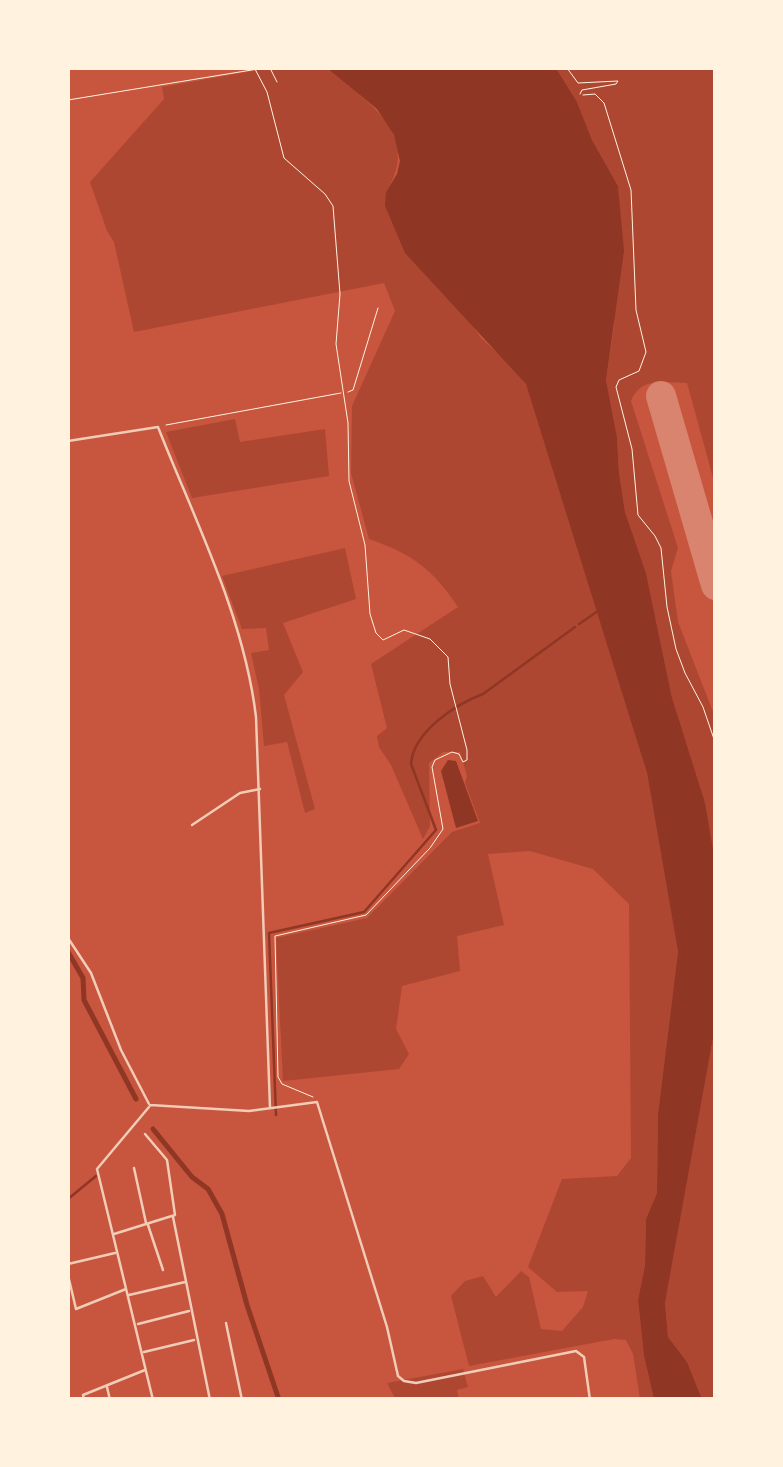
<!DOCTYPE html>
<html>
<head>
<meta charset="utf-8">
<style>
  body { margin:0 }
  #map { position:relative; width:783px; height:1467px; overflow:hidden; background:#c8553d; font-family:Georgia,serif }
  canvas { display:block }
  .frame { position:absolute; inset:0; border:70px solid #fff3e0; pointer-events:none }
</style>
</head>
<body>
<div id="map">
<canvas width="783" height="1467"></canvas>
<div class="frame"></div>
</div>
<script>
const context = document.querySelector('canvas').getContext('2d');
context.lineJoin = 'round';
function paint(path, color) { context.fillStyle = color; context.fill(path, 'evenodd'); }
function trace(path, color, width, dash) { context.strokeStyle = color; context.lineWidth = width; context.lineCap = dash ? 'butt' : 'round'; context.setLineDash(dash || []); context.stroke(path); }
paint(new Path2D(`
  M270 68C286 68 309 63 325 68 334 70 343 81 350 87 387 117 415 145 386 192L481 338 511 365 526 384 534 402 647 773 678 952 658 1114 657 1193 646 1219 645 1265 638 1300 644 1356 654 1399H640L633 1354 626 1340 614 1339 469 1366 451 1296 465 1281 483 1276 496 1297 521 1271 529 1277 541 1329 562 1331 583 1307 588 1291 557 1292 528 1267 562 1179 617 1176 631 1158 629 904 593 869 530 851 488 854 504 925 457 936 460 971 402 986 396 1029 409 1054 399 1069 283 1081 276 938 367 918 452 832 480 823 465 783 467 776 460 752H443L429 763 430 826 423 839 391 765 379 747 377 736 387 728 371 664 458 607C433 569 412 554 369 539L351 473 352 406 395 311 384 283 134 332 114 242 107 231 90 182 164 99 162 87Z
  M556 68H715V485L687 383C665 383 641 376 631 401L678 548 671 571 678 622 715 717V861L672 698 646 573 625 512 619 473 617 437 606 380 614 326 620 215 618 186 592 140 577 102Z
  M235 419 240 442 325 429 329 476 192 498 166 432Z
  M345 548 356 599 283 623 303 672 284 695 315 809 305 813 287 742 264 746 259 689 251 653 269 650 266 628 242 629 222 576Z
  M715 1027V1399H702L687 1362 668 1337 665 1303Z
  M463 1369 468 1387 457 1390 459 1399 396 1400 387 1383Z`), '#ae4732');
paint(new Path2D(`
  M327 68H556L577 102 592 140 618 186 624 251 606 380 617 437 619 473 625 512 646 573 672 698 705 803 715 861V1027L665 1303 668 1337 687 1362 702 1399H654L644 1356 638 1300 645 1265 646 1219 657 1193 658 1114 678 952 647 773 526 384 405 253 385 206 386 192 397 174 400 161 394 135 377 109Z
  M448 760 456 761 478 821 456 828 441 771Z`), '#8f3625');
trace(new Path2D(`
  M579 624 598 611
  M276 1115 269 933 364 912 436 830 411 764C413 732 456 704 483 694L575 627
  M68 1199 96 1176`), '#8f3625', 2.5);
trace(new Path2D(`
  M68 952 83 978 84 1000 136 1099
  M153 1129 192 1177 208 1189 222 1214 247 1305 279 1400`), '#8f3625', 5);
trace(new Path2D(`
  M661 396 716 585`), '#d8846e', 30);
trace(new Path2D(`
  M270 68 277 82
  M567 68 578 83 618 81 616 84 582 90 580 94
  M255 69 267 92 284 158 325 194 333 206 340 294 336 344 348 423 349 481 365 545 370 614 376 633 383 640 404 630 430 639 448 657 450 684 467 750V760L463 762 459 754 452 752 435 760 432 767 443 829 430 848 366 915 275 936 278 1077 282 1084 313 1097
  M583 95 595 94 604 103 631 190 636 310 646 352 639 371 619 380 616 387 632 449 638 515 655 536 661 548 667 607 676 649 685 673 703 707 716 745
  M68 100 264 68
  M348 392 353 390 378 308
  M166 425 341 393`), '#fff3e0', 1);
trace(new Path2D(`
  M68 441 158 427C195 521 244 616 256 717L270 1108
  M192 825 240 793 260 789
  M68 938 91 973 121 1050 149 1104
  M150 1105 249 1111 317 1102 387 1327 398 1376 404 1381 416 1383 576 1351 584 1357 590 1400
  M149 1107 97 1169 153 1400
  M134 1168 146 1223
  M173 1217 210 1400
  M148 1225 163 1270
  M114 1234 175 1215 167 1160 145 1134
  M68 1264 115 1253
  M68 1275 76 1309 126 1289
  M129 1295 185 1282
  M226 1323 242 1400
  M138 1324 189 1311
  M144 1352 194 1340
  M107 1387 110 1400
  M84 1400 83 1395 145 1370`), '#f1ccb7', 2.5);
</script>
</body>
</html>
